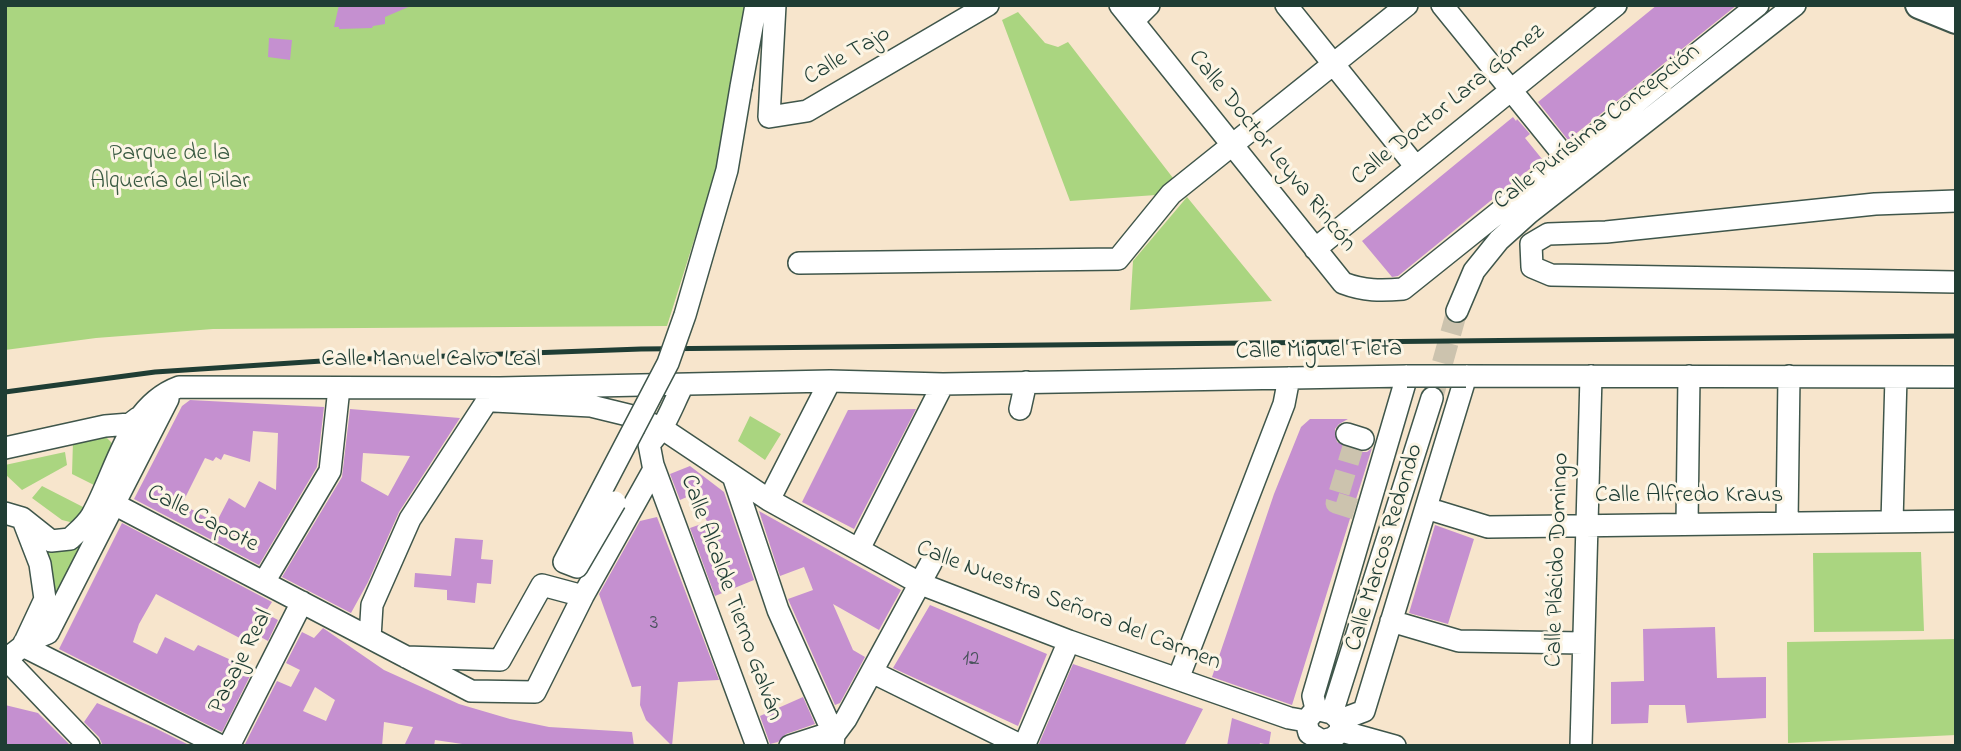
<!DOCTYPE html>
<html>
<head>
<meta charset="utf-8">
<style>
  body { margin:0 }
  #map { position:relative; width:1961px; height:751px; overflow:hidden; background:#f7e5cc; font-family:"Indie Flower",sans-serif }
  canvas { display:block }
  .frame { position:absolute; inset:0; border:7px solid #1f3d34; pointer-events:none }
</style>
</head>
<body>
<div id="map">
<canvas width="1961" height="751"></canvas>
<div class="frame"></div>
</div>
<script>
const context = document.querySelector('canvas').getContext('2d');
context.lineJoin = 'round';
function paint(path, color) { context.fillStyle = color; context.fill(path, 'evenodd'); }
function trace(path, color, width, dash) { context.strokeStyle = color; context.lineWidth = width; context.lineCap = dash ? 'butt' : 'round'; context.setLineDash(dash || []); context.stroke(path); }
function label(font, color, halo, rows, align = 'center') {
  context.font = font + ' "Indie Flower",sans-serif'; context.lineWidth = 6; context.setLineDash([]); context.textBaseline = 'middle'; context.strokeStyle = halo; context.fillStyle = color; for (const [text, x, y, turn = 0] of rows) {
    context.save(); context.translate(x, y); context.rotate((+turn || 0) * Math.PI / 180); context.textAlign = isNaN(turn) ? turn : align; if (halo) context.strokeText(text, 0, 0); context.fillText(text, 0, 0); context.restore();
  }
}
paint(new Path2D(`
  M5 5H745L718 164 667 326 213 329 96 338 5 350Z
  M1018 12 1045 43 1058 47 1068 42 1173 178 1156 195 1070 201 1002 20Z
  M1187 197 1272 301 1130 310 1133 261Z
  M750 416 781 434 765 460 738 441Z
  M102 433 111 442 116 453 98 487 72 474 73 441Z
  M65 452 67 465 22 490 5 474V465Z
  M42 486 85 508 74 523 62 520 32 498Z
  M83 538V544L57 603 52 574 42 547C60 554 70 552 83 538Z
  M1921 552 1924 631 1814 632 1813 553Z
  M1956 639V735L1788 743 1787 642Z`), '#aad580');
paint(new Path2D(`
  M339 5H413L385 17V24L373 26 372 28 339 29V27H334Z
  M1657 5H1737L1568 140 1538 102Z
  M269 38 292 40 290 60 268 57Z
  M1513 117 1516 121 1517 119 1530 134 1525 138 1542 159 1398 276 1392 277 1362 241Z
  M190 400 324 407 317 467 259 565 134 499 182 406ZM253 431 278 433 276 490 259 481 245 508 229 498 216 523 182 504 205 458 213 461 216 457 221 460 224 454 250 462Z
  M350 409 460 418 399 512 368 582 351 613 282 577 342 477ZM363 453 410 456 388 496 361 481Z
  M916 409 854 529 802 502 848 410Z
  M1310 419H1348L1339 424 1335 429 1337 442 1359 452H1367L1372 448 1292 705 1212 677 1274 494 1301 427Z
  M690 466 724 492 754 580 715 596 690 528 707 522 696 493 680 500 670 474Z
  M759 511 901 590 879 630 833 604 853 650 865 657 840 703 835 705 788 599 813 590 804 567 780 576Z
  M657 517 719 680 678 682 672 746 646 720 640 705 641 686 632 687 599 594 640 521Z
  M122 523 272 602 265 613 278 620 268 641 255 634 251 644 156 594 139 624 133 642 157 654 165 637 194 651 198 645 253 670 222 732 59 649Z
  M1435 525 1474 539 1448 624 1409 613Z
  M455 538 483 540 481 559 493 560 491 584 477 583 475 603 447 600V590L414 587 415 573 451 576Z
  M930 605 1047 654 1018 726 893 668Z
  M1715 627 1717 678 1766 677V718L1687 723 1685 705H1649L1648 723 1611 724V682L1644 681 1643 629Z
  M323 628 384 670 459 704 510 719 549 727 632 732 634 746H476L435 740 434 746H404L413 727 384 722 382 746H244L277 681 291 687 300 670 286 663 302 632 314 638ZM315 687 335 700 326 721 303 711Z
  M1073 664 1203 709 1184 746H1038Z
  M803 697 815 724 786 734 778 742 770 744 760 716Z
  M97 703 155 728 191 746H103L99 737 84 722Z
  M5 705 38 713 71 746H5Z
  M1232 718 1271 732 1269 745 1260 743 1259 746H1227Z`), '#c590d0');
trace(new Path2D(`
  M1434 393 1457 311
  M1355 509 1336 503 1356 437`), '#ccc3ae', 21, [21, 10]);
const minor = new Path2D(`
  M775 5 769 117 807 111 988 5
  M1120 5 1343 283C1364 291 1381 291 1403 289L1758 5
  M1286 5 1416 167
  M1442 5 1566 158
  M1133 21 1149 5
  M741 87 756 5
  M1956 201 1875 204 1606 232 1548 234 1531 244 1532 267 1551 275 1956 282
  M1315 249 1616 5
  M799 263 1118 259 1171 194 1407 5
  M1457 311 1474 271 1499 240 1529 213 1795 5
  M683 385C672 406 666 427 649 444L653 465 757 746
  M494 401 591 406 632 416 663 429 769 500 921 584 1069 641 1289 718 1306 721
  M1020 409 1026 382
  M1347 434 1363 439
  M5 448 105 426 130 424 138 418
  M733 476 778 610 834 735
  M769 500 830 381
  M114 504 370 638
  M1426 508 1488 527 1956 521
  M5 513 22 518 51 541 70 539C77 532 87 524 92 515 117 471 127 406 179 387L500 388 830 381 943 384 1407 376 1313 696 1316 709
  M1892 522 1896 377
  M1787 523 1789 376
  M1687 524 1689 376
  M859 549 943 384
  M264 582 330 471 339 388
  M583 596 654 469
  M1391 621 1459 641 1583 643
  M24 643 48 633 168 399
  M23 646 221 746
  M406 657 500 660 542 585 583 596 535 692 471 691 370 638 372 605 410 519 487 401 499 389
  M5 660 23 646 45 599 40 564 23 520
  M7 660 89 746
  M872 672 1022 746
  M1178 679 1284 404 1289 378
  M1316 709 1332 713 1340 720 1341 731 1333 738 1322 741 1309 733 1306 721Z
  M1332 713 1432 398
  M1340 720 1364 711 1466 376 1956 377
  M1341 731 1395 746
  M229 746 302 602
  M790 746 824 735H834
  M833 746 834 735 846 719 931 563
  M1024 746 1069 641
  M1581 746 1591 376`);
const major = new Path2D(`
  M1919 5 1956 20`);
trace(minor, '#3f564b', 24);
trace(major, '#3f564b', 30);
trace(minor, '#fff', 21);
trace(major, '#fff', 26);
trace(new Path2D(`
  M5 392 155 372 337 360 641 349 1956 336`), '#1f3d34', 5);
const minorBridge = new Path2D(`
  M1407 376H1466
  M615 502 577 567 564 562 668 363 685 315 727 170 741 87`);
trace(minorBridge, '#3f564b', 24, []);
trace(minorBridge, '#fff', 21);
label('21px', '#48525b', null, [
  ["3",654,625],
  ["12",971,661]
]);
label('24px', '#1f3d34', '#fcf5e5', [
  ["Calle Tajo",848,57,-30],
  ["Calle Doctor Lara Gómez",1449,106,-39],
  ["Calle Purísima Concepción",1598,128,-38],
  ["Calle Doctor Leyva Rincón",1271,152,51],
  ["Calle Miguel Fleta",1319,352,-1],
  ["Calle Manuel Calvo Leal",431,361],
  ["Calle Alfredo Kraus",1689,497],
  ["Calle Capote",202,520,27],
  ["Calle Marcos Redondo",1386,548,-73],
  ["Calle Plácido Domingo",1559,560,-88],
  ["Calle Alcalde Tierno Galván",730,598,70],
  ["Calle Nuestra Señora del Carmen",1068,607,21],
  ["Pasaje Real",242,662,-63]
]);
label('24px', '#3b5b43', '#fcf5e5', [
  ["Parque de la",170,155],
  ["Alquería del Pilar",170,183]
]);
</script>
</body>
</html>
